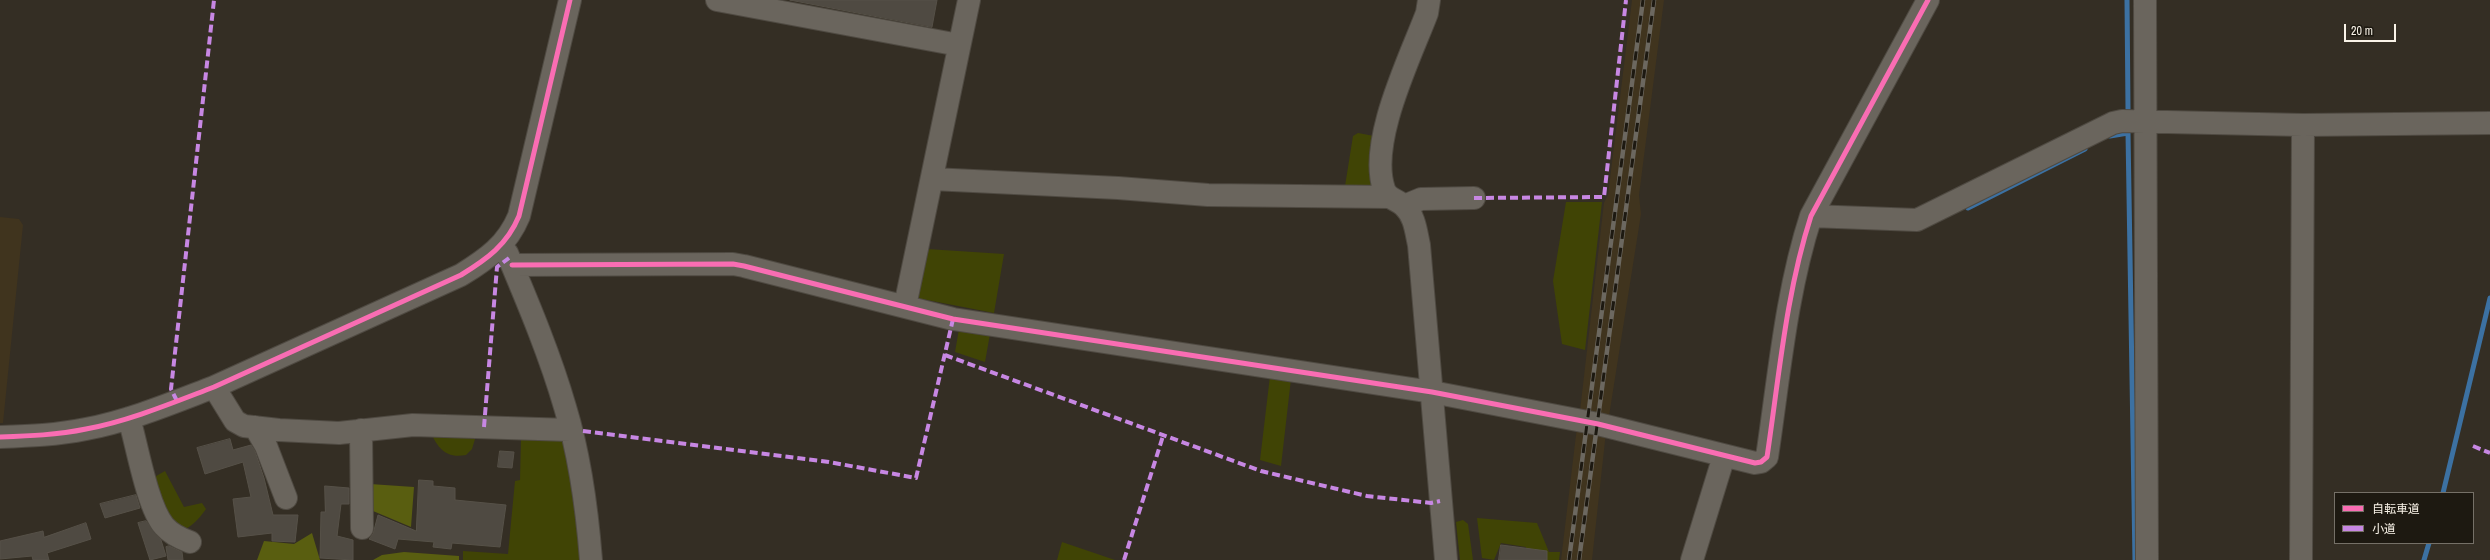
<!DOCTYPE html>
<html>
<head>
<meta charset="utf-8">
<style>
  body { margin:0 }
  #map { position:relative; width:2490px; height:560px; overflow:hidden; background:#342e24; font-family:"Archivo Narrow","Noto Sans JP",sans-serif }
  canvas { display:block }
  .legend { position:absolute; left:2334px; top:492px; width:140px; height:52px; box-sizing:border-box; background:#1d1911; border:1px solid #757067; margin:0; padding:5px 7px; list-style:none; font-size:12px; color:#f9f3e8 }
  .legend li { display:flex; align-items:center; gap:8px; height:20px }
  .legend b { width:20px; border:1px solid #757067 }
  .scale { position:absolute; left:2344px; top:24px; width:52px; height:18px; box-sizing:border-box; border:2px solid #f9f3e8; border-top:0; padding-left:5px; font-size:12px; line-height:14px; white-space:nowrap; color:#f9f3e8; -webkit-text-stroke:3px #1d1911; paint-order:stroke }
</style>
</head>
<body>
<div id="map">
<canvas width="2490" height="560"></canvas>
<ul class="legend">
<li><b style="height:5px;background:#f96db3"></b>自転車道</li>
<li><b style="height:5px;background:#c787e3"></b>小道</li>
</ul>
<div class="scale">20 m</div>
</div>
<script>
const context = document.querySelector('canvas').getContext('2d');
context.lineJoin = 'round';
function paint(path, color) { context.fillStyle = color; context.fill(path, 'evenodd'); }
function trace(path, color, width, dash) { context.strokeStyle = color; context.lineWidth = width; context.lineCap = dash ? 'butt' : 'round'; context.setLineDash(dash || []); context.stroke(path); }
paint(new Path2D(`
  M1632 0H1664L1639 195 1641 214 1609 416 1580 411 1604 203 1608 195Z
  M0 217 19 219 23 225 3 423H0Z
  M1577 427 1606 432 1592 560H1561Z`), '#40341e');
paint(new Path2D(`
  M1358 133 1374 136 1375 186H1345L1353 136Z
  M1566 202H1602L1585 350 1562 344 1553 281Z
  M927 249 1004 254 994 313 917 298Z
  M959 329 990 334 985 362 955 352Z
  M1270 376 1291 379 1281 466 1260 460Z
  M429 429 474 433 475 439 472 449 466 455C445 459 437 447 429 429Z
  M521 438H565L582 560H463V551L508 554 515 481 520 480Z
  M165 471 184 507 202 503 206 509C199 519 189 531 176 531L151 479Z
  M1477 518 1537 523 1549 552H1560L1559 560H1525L1526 547 1501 543 1494 560 1482 558Z
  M1463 520 1468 524 1473 560H1460L1456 522Z
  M1062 542 1115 560H1057Z`), '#404405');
paint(new Path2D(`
  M370 484 414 487 411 527 373 511Z
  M312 533 320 560H257L264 541 294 544Z
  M404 552 459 556V560H373L382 555Z`), '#595e10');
trace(new Path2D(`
  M2127 0 2128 109
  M2110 136 2128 133 2135 560
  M1968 208 2085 149
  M2443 493 2490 298
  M2424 560 2429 543`), '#3c71a2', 5);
const building = new Path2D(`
  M790 0H937L932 27Z
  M230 439 233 450 251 445 255 451 264 478 273 515H298L295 542 272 541V533L238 537 233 499 251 497 243 462 205 474 197 448Z
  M500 451 514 452 512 468 498 467Z
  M419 480 433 481V486L455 488V500L506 505 500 547 452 543 451 549 433 547 434 542 398 539 395 549 369 539 373 534 378 515 416 531Z
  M325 486 349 488V504H341L337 536 353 540V560L320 558 321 512H325Z
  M136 495 140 508 105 518 100 504Z
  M146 521 161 540 166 556 150 560 138 523Z
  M86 523 91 539 47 553 49 560H33L32 556 0 559V541L43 531 44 537Z
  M1501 545 1547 551V560H1499Z
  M169 546 182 552 183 560H168L166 547Z`);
paint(building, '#4f4a42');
trace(building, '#565148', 1);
const minor = new Path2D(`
  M717 0 959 45
  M1429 0 1427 13C1410 58 1368 142 1384 189 1387 199 1397 199 1404 206 1415 216 1416 232 1419 245L1446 560
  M2145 0 2147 560
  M932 179 1118 188 1208 195 1389 197
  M1404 206 1421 199 1474 198
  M1811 216 1917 220 2113 123 2122 121 2303 125 2490 123
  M507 253C528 303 550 355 565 407 580 456 587 509 591 560
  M512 265 733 264 744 266 953 319 1432 392 1598 424 1755 463 1761 462 1767 457C1779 377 1786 293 1811 216L1928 0
  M905 306 969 0
  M214 387 235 421 244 426 279 430 339 433 413 425 570 430
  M129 418C137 445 147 506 164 526 171 534 179 538 190 542
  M255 427 266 446 286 498
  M361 430 362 528
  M0 437C29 436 57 435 86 429 129 421 172 403 214 387L461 275C487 259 507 245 519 216L570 0
  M1692 560 1724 456
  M2301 560 2303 125`);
trace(minor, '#4f4a42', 24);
trace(minor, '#6a655d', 22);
const rail = new Path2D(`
  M1569 560 1643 0
  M1579 560 1654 0`);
trace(rail, '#6c6860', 4.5);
trace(rail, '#1d1911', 3, [9]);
trace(new Path2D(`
  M1474 198 1604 197 1626 0
  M945 355 1261 471 1367 496 1431 503 1440 501
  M177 401 171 389 214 0
  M484 427 497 267 509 258
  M583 431 829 462 916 478 953 319
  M2473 446 2490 453
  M1124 560 1163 436`), '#c787e3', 4, [8, 4]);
trace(new Path2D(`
  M512 265 733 264 744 266 953 319 1432 392 1598 424 1755 463 1761 462 1767 457C1779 377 1786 293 1811 216L1928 0
  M0 437C29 436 57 435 86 429 129 421 172 403 214 387L461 275C487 259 507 245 519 216L570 0`), '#f96db3', 5);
</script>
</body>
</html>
